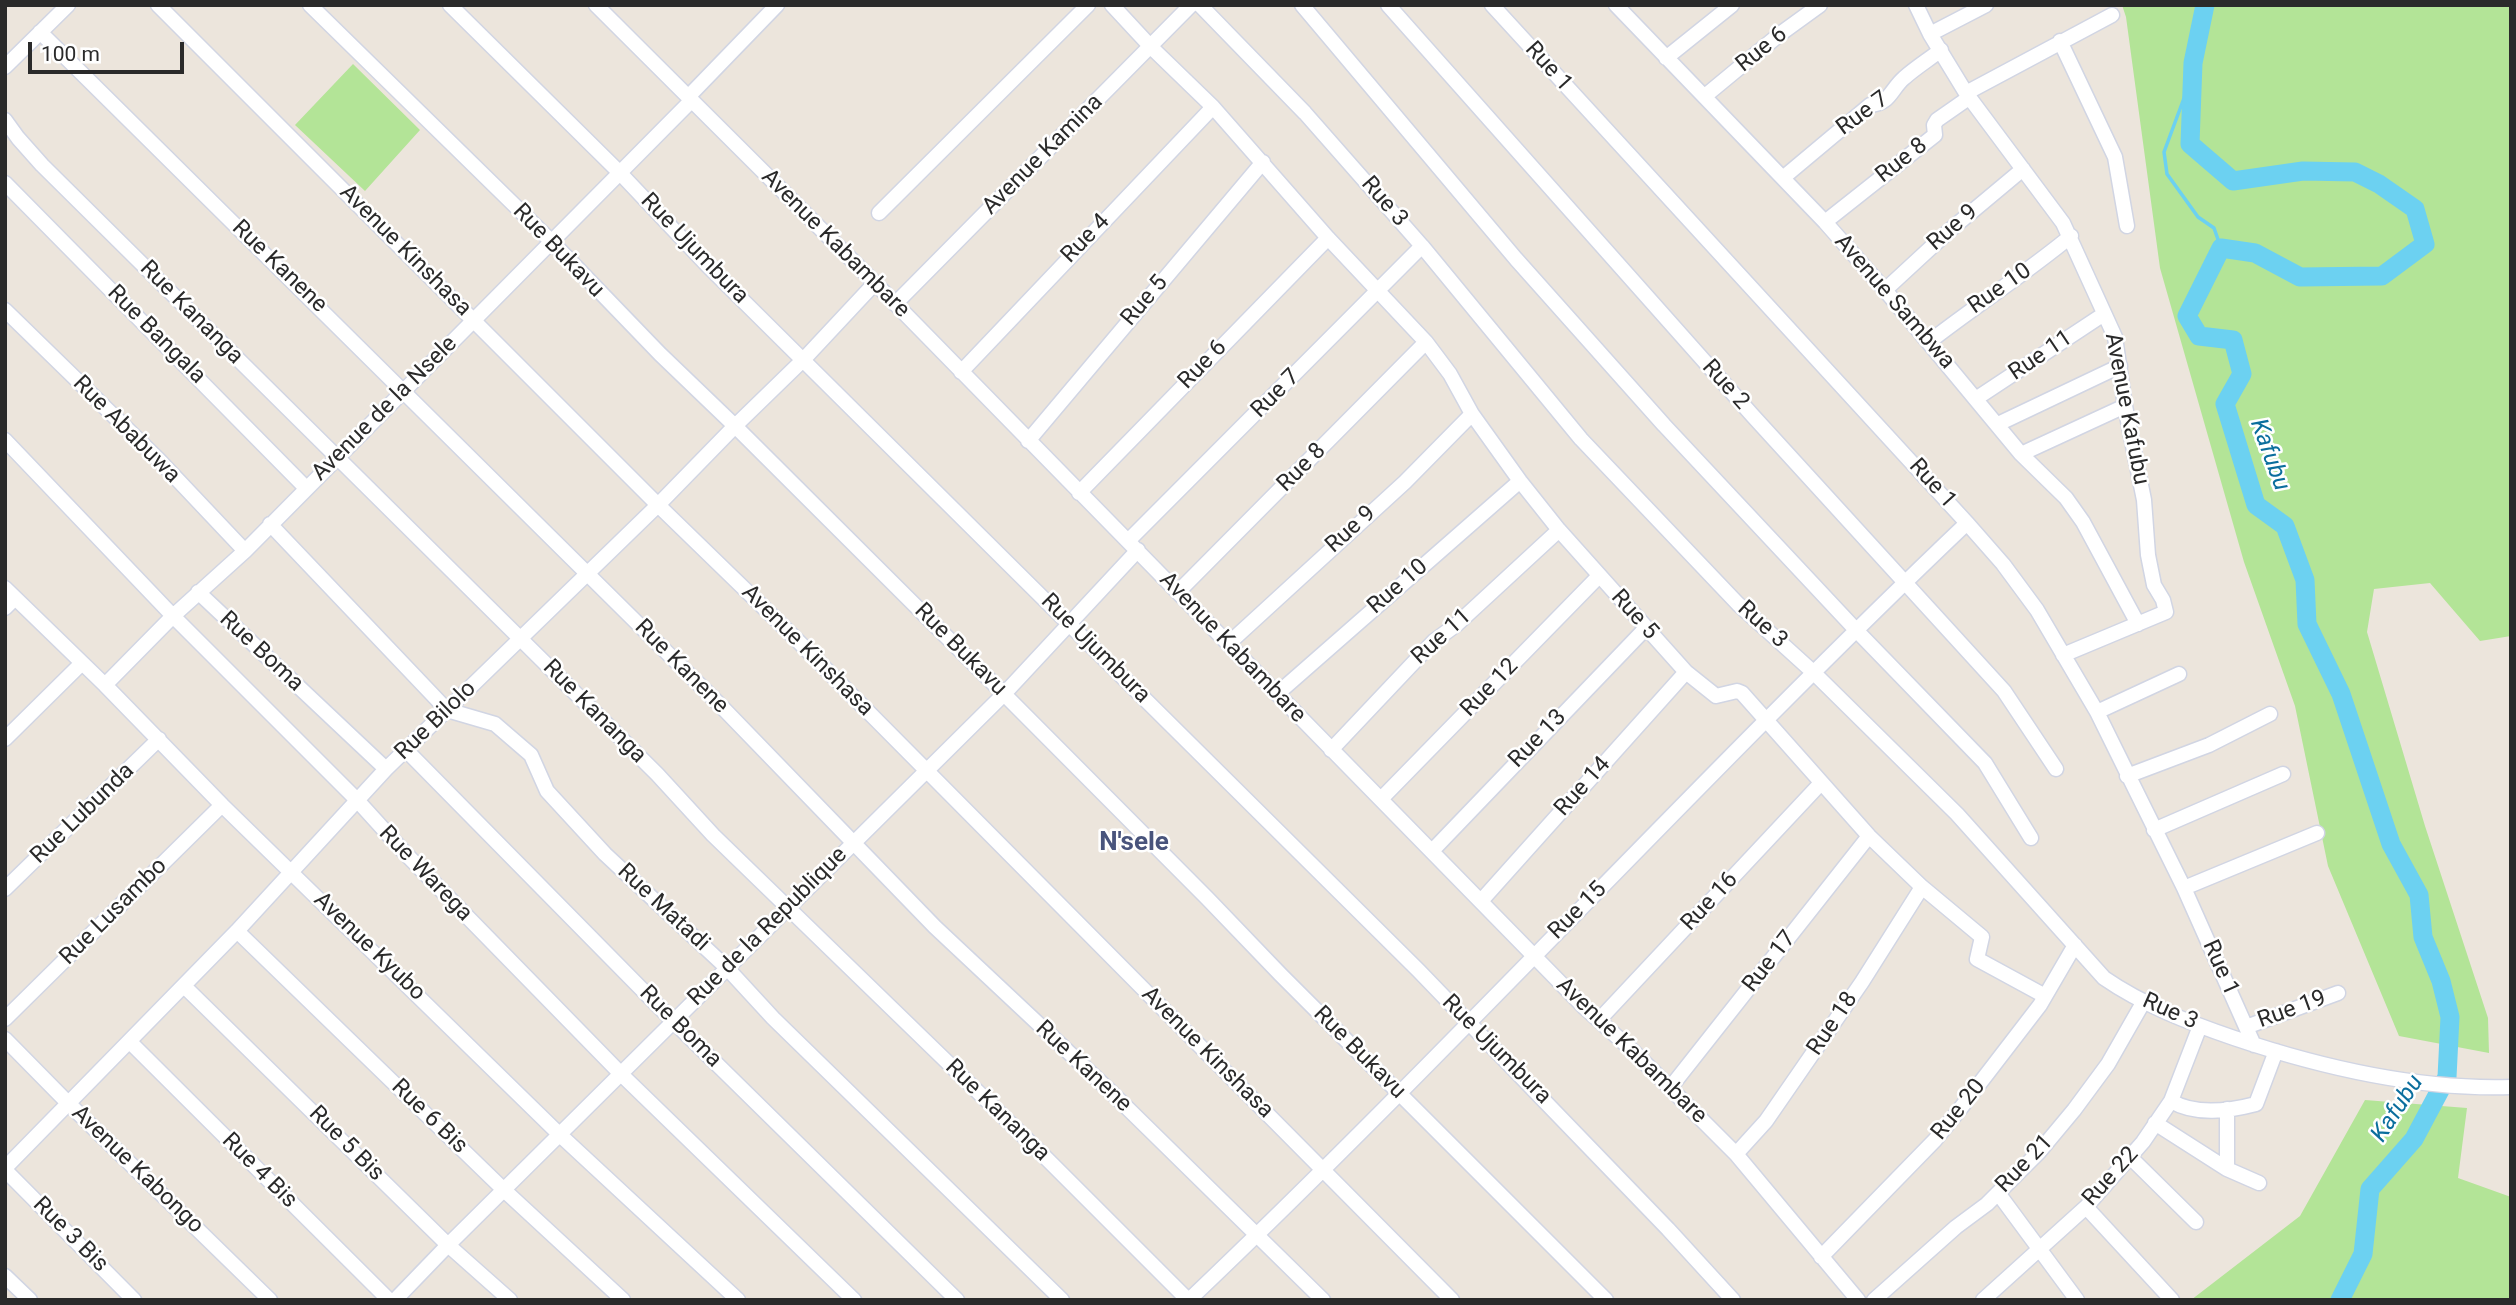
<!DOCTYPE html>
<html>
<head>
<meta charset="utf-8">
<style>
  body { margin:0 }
  #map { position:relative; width:2516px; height:1305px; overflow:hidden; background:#ece5dc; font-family:Roboto,sans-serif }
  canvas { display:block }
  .frame { position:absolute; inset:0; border:7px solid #2a2a2a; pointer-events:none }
  .scale { position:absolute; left:28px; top:42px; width:156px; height:32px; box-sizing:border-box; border:4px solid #2a2a2a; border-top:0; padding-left:9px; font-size:21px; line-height:24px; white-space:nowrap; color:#2a2a2a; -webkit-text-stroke:5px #fff; paint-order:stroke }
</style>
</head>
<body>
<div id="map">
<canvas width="2516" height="1305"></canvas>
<div class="frame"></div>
<div class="scale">100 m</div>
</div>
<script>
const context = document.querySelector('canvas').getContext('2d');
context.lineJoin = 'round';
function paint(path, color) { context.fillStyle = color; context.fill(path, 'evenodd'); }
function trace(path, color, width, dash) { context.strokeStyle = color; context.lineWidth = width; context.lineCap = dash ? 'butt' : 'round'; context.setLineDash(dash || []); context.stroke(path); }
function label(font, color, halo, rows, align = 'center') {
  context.font = font + ' Roboto,sans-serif'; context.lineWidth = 5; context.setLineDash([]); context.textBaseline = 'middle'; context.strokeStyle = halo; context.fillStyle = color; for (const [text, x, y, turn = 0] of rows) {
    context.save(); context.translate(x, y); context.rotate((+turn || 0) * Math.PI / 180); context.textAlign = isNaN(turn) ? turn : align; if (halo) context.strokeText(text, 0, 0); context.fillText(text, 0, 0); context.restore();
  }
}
paint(new Path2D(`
  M2122 5H2511V636L2480 641 2430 583 2374 589 2367 632 2425 826 2488 1018 2489 1053 2399 1036 2328 866 2295 706 2244 562 2160 268 2126 17Z
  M353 64 420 130 365 191 295 125Z
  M2365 1100 2467 1108 2458 1178 2511 1197V1300H2191L2300 1216Z`), '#b3e497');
trace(new Path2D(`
  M2193 74 2164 152 2167 174 2198 217 2214 228 2221 248`), '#6cd1f1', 3.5);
trace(new Path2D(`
  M2205 5 2193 63 2190 144 2233 181 2303 171 2355 172 2379 184 2415 209 2425 244 2382 276 2300 277 2255 253 2221 248 2187 316 2199 336 2233 340 2242 374 2225 404 2256 505 2285 526 2305 580 2307 624 2341 694 2391 844 2419 895 2423 937 2441 981 2450 1017 2447 1077 2414 1139 2370 1189 2363 1254 2340 1300`), '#6cd1f1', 19);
const minor = new Path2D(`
  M158 5 658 505 794 637 1452 1300
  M310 5 552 242 660 354 735 426 1004 694 1207 898 1281 975 1606 1300
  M450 5 620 173 707 265 1418 970 1668 1229 1733 1300
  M596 5 875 283 1585 1008 1633 1051 1736 1154 1858 1300
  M1112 5 1151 47 1213 107 1328 238 1426 342 1450 374 1472 414 1520 481 1559 530 1686 672 1716 696 1737 691 1742 693 1869 836 1922 887 1982 937 1977 959 2045 996
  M1200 5 1305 113 1422 246 1581 439 1738 604 1813 672 1957 814 2104 978C2143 1005 2190 1023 2234 1038 2323 1068 2417 1090 2511 1087
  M1302 5 1516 259 1664 425 1856 630 1985 763 2031 838
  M1388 5 1753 416 2004 691 2056 769
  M1492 5 1967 523 2003 564 2037 610 2097 712 2184 888 2254 1045
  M1616 5 1825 222 1885 290 2021 454 2066 498 2083 522 2138 624
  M1916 5 1930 34 1966 93 2063 223 2115 337 2125 406 2144 500 2148 555 2154 585 2163 600 2166 612 2063 655
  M40 32 721 706 935 927 1110 1091 1323 1300
  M1930 34 1986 5
  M2060 41 2115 157 2127 226
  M1666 58 1732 5
  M5 67 68 5
  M1966 93 2112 15
  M1705 96 1780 34 1820 5
  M688 97 777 5
  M5 120 18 138 42 165 657 774 713 835 1044 1156 1188 1300
  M1784 177 1870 105C1890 104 1891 89 1904 78 1915 68 1928 60 1941 50
  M5 183 306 488
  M879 213 1088 5
  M1825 222 1935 135 1934 125 1937 120 1970 97
  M1885 290 1950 230 2023 169
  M895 304 1191 5
  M5 310 159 460 245 551
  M1929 342C1975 306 2025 274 2071 236
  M961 372 1213 107
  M1977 398 2104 314
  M1998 424 2120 366
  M5 440 173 616 356 799 405 853 622 1075 854 1300
  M1028 441 1263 162
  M2021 454 2125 406
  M1079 493 1328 238
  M270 524 447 710 495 724 531 755 547 791 605 854 727 968 773 1018 1062 1300
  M1128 541 1422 246
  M5 588 105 685 222 805 559 1134 738 1300
  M198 592 386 769
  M1178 592 1426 342
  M5 608 15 598
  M1228 644 1405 482 1472 414
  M105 685 173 616 245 551 692 100
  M1277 694 1520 481
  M2097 712 2179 674
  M5 739 82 663
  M406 750 674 1022 957 1300
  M1331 750 1434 641 1456 625 1559 530
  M2127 776 2209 745 2270 714
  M1381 799 1599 576
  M2154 830 2283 774
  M1432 851 1645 629
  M2184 888 2317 833
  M5 889 159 739
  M1481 901 1686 672
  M237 931 504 1190 623 1300
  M184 986 448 1245 510 1300
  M5 1019 222 805
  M1599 1020 1821 783
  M2246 1027 2338 993
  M5 1039 69 1104 270 1300
  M130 1042 389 1300
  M1670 1088 1869 836
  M2171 1101C2196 1116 2229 1111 2256 1104L2276 1051
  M2155 1123 2227 1169 2259 1183
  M1736 1154 1766 1121 1862 982 1922 887
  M2130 1157 2196 1222
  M5 1168 237 931 386 769 658 505 735 426 804 359 875 283
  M2227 1169V1109
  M5 1170 134 1300
  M1998 1193 2077 1300
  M2086 1207 2172 1300
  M1821 1257 1935 1140 1960 1109 2040 1005 2075 945
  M5 1276 30 1300
  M395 1300 448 1245 1004 694 1138 550
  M1189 1300C1455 1047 1702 775 1967 523
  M1874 1300 1956 1227 1987 1204 2039 1152 2074 1110 2108 1064 2144 1001
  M1983 1300 2086 1207 2143 1142 2171 1101 2200 1026`);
trace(minor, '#d1d5e3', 17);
trace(minor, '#fff', 14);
label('23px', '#2a2a2a', '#fff', [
  ["Rue 6",1762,50,-39],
  ["Rue 1",1548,67,48],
  ["Rue 7",1863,114,-36],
  ["Avenue Kamina",1043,155,-45],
  ["Rue 8",1902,161,-38],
  ["Rue 3",1384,202,49],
  ["Rue 9",1953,228,-41],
  ["Rue 4",1086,239,-46],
  ["Avenue Kabambare",835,244,45],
  ["Rue Ujumbura",694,249,46],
  ["Avenue Kinshasa",405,251,45],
  ["Rue Bukavu",558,251,46],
  ["Rue Kanene",279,267,44],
  ["Rue 10",2000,289,-35],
  ["Rue 5",1145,301,-50],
  ["Avenue Sambwa",1894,302,49],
  ["Rue Kananga",191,313,45],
  ["Rue Bangala",156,335,45],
  ["Rue 11",2041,356,-34],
  ["Rue 6",1203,365,-46],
  ["Rue 2",1725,385,48],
  ["Rue 7",1276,394,-45],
  ["Avenue de la Nsele",385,409,-45],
  ["Avenue Kafubu",2126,409,79],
  ["Rue Ababuwa",126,430,45],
  ["Rue 8",1302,468,-45],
  ["Rue 1",1932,484,48],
  ["Rue 9",1351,530,-42],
  ["Rue 10",1398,587,-41],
  ["Rue 5",1634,615,48],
  ["Rue 3",1762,625,42],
  ["Rue 11",1442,637,-42],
  ["Avenue Kabambare",1232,648,46],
  ["Rue Ujumbura",1095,649,45],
  ["Rue Bukavu",960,650,45],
  ["Avenue Kinshasa",807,651,45],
  ["Rue Boma",261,652,43],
  ["Rue Kanene",681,667,45],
  ["Rue 12",1490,688,-46],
  ["Rue Kananga",594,712,45],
  ["Rue Bilolo",436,721,-44],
  ["Rue 13",1538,739,-46],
  ["Rue 14",1583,787,-48],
  ["Rue Lubunda",83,814,-44],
  ["Rue Warega",425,874,46],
  ["Rue 16",1710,902,-47],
  ["Rue Matadi",663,908,43],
  ["Rue 15",1578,911,-45],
  ["Rue Lusambo",114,912,-45],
  ["Rue de la Republique",768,927,-45],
  ["Avenue Kyubo",369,947,44],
  ["Rue 17",1770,962,-52],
  ["Rue 1",2220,968,66],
  ["Rue 19",2292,1010,-20],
  ["Rue 3",2170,1012,24],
  ["Rue 18",1833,1024,-56],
  ["Rue Boma",680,1027,45],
  ["Rue Ujumbura",1496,1050,45],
  ["Avenue Kabambare",1631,1051,44],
  ["Avenue Kinshasa",1207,1053,45],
  ["Rue Bukavu",1359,1053,45],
  ["Rue Kanene",1083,1067,43],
  ["Rue 20",1959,1110,-51],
  ["Rue Kananga",997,1111,44],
  ["Rue 6 Bis",429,1117,44],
  ["Rue 5 Bis",346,1144,45],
  ["Rue 21",2025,1164,-46],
  ["Avenue Kabongo",137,1170,44],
  ["Rue 4 Bis",259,1171,45],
  ["Rue 22",2111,1177,-48],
  ["Rue 3 Bis",70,1235,45]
]);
label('italic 24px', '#0b6e9d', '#fff', [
  ["Kafubu",2269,455,70],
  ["Kafubu",2398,1109,-57]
]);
label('bold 26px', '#49547c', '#fff', [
  ["N'sele",1134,843]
]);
</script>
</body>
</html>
